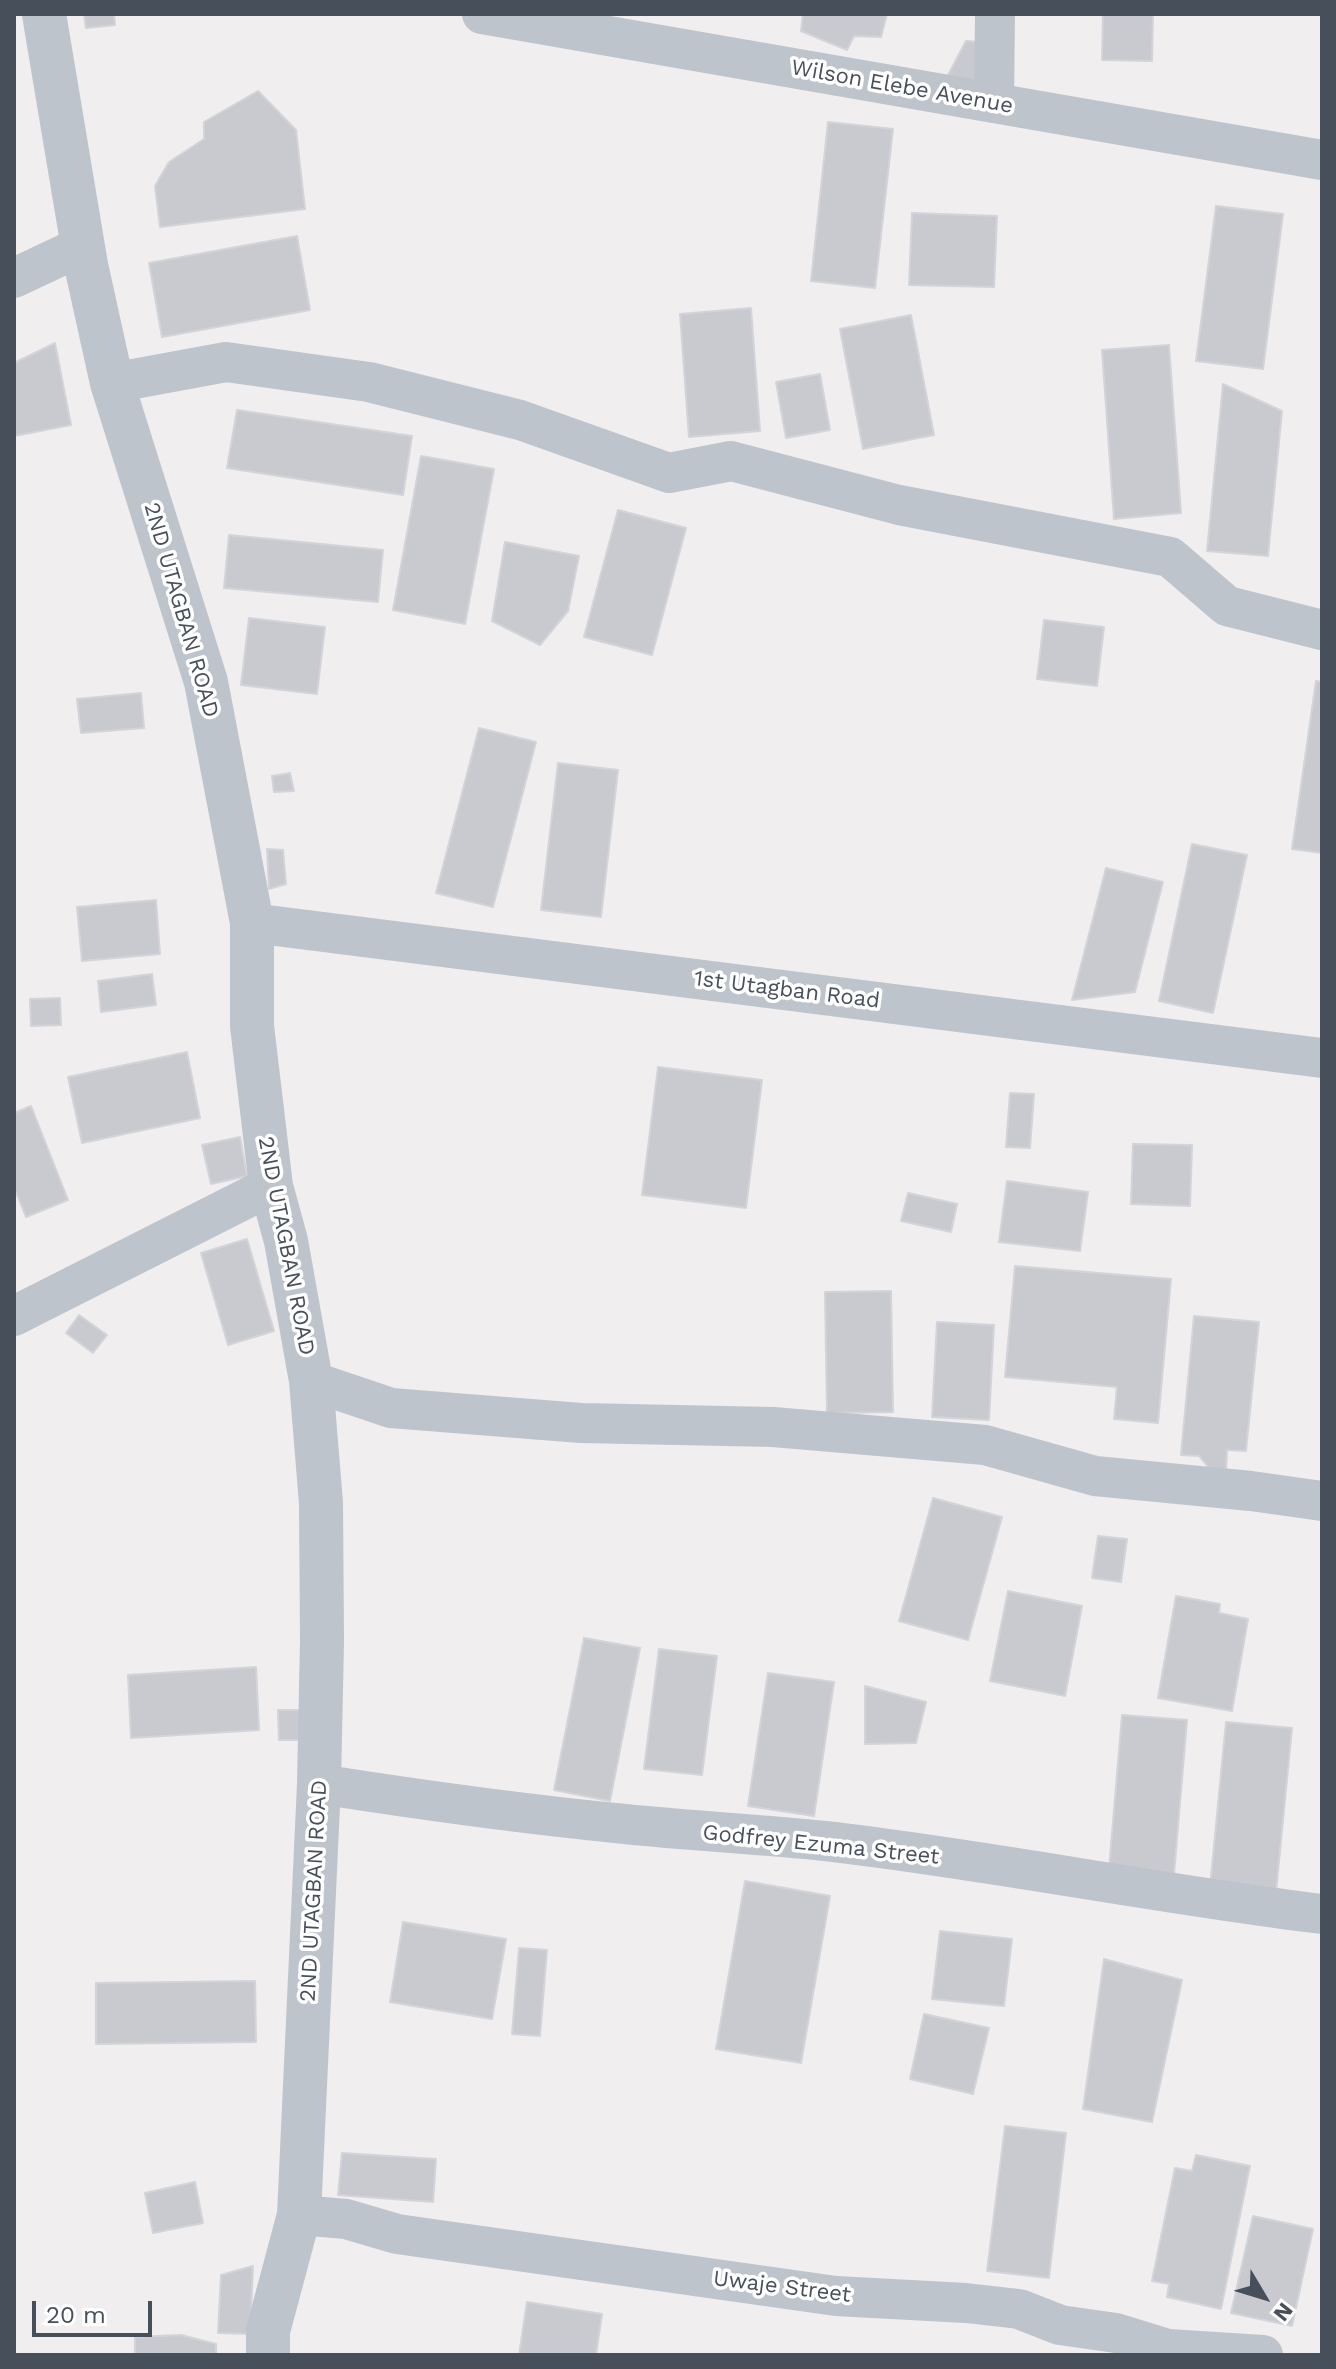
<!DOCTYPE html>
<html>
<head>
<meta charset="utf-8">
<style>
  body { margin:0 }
  #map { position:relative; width:1336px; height:2369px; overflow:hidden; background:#f0eeee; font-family:"Work Sans",sans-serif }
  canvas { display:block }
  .frame { position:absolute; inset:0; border:16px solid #474f5a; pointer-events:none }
  .north { position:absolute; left:1224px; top:2257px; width:80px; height:80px; -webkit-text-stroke:6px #fff; paint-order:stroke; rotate:128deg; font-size:22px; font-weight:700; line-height:32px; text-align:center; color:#474f5a }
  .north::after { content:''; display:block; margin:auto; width:28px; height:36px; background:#474f5a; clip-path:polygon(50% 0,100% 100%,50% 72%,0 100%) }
  .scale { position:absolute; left:32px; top:2301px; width:120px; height:36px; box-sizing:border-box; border:4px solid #474f5a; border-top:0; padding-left:10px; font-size:24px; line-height:28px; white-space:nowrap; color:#474f5a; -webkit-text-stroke:6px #fff; paint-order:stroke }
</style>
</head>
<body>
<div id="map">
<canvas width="1336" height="2369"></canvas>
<div class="frame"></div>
<div class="north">N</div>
<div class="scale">20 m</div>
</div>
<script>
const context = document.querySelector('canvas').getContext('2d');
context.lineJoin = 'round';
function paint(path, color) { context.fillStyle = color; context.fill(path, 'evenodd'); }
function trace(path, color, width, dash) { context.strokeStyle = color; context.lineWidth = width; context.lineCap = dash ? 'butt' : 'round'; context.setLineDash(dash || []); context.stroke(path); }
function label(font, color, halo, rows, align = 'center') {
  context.font = font + ' "Work Sans",sans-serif'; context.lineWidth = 7; context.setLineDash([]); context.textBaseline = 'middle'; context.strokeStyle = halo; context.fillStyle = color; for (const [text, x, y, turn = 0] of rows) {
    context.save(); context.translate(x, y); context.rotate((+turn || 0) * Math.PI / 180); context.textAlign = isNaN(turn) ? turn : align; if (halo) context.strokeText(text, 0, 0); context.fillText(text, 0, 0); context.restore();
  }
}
const building = new Path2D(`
  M84 14H114L115 25 86 28Z
  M803 14H887L881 37 854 36 847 50 801 31Z
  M1103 14H1153L1152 61 1102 60Z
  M966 41 979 42 976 85 948 75Z
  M258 91 296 130 305 209 160 227 155 186 169 162 204 139V122Z
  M828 122 893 129 875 288 811 281Z
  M1216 206 1283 214 1263 369 1196 361Z
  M912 213 997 216 994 287 909 285Z
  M297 236 310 310 162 337 149 263Z
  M751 308 760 431 689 437 680 314Z
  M911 315 934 435 863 449 840 329Z
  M55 343 71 425 14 436V363Z
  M1169 345 1181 513 1114 519 1102 350Z
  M820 374 830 430 786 438 776 382Z
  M1223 384 1282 411 1268 556 1207 551Z
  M237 410 412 436 403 495 227 468Z
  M421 456 494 469 465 624 393 610Z
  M618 510 686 528 652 655 584 637Z
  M229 535 383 550 378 602 224 588Z
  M505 542 579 556 568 611 540 645 492 621Z
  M249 618 325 627 317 694 241 685Z
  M1044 620 1104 627 1097 686 1037 679Z
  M1316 681 1322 682V853L1292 849Z
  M141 693 144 728 81 733 77 699Z
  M479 728 536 742 493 907 436 893Z
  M558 763 618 770 601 917 541 910Z
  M290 773 294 791 274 792 272 776Z
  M1192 844 1247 855 1213 1013 1159 1001Z
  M267 849 283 850 286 884 269 889Z
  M1106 868 1163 882 1135 992 1072 1000Z
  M156 900 160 954 82 961 77 907Z
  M152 974 156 1005 101 1012 98 981Z
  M60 998 61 1025 31 1026 30 999Z
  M187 1052 200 1118 82 1143 68 1077Z
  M658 1067 762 1080 746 1208 642 1195Z
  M1010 1093 1034 1094 1030 1148 1006 1147Z
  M31 1106 68 1200 26 1217 14 1187V1113Z
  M240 1137 247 1176 211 1184 202 1145Z
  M1133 1144 1192 1145 1190 1206 1131 1204Z
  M1007 1181 1088 1192 1080 1251 999 1242Z
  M908 1193 957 1204 951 1232 901 1221Z
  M247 1239 274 1331 228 1345 201 1253Z
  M1015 1266 1171 1279 1158 1423 1114 1419 1117 1387 1005 1377Z
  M891 1291 893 1412 827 1413 825 1292Z
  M79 1315 107 1335 93 1353 66 1333Z
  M1194 1316 1259 1322 1246 1451 1227 1450 1226 1471 1211 1470 1199 1456 1181 1455Z
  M937 1322 994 1325 989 1420 932 1417Z
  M933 1498 1002 1517 968 1640 899 1621Z
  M1098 1536 1127 1539 1121 1582 1092 1578Z
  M1008 1591 1082 1606 1065 1696 990 1681Z
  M1176 1596 1220 1604 1219 1613 1248 1619 1232 1711 1158 1698Z
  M584 1638 640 1648 610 1801 554 1790Z
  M659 1649 717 1656 702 1775 644 1769Z
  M256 1667 259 1730 131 1738 128 1675Z
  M768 1673 834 1682 814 1816 748 1806Z
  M865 1686 926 1702 916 1743 865 1744Z
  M278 1710H301V1740H279Z
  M1122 1715 1187 1720 1174 1874 1109 1869Z
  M1226 1722 1292 1728 1276 1892 1210 1887Z
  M745 1881 830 1896 801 2063 716 2049Z
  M403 1922 506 1939 492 2019 390 2002Z
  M940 1931 1012 1939 1004 2006 932 1999Z
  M519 1948 547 1950 540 2036 512 2034Z
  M1104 1959 1182 1980 1152 2122 1083 2109Z
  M255 1981 256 2042 96 2044V1983Z
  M924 2014 989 2028 973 2094 910 2079Z
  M1005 2126 1066 2133 1049 2278 987 2271Z
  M342 2153 436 2159 433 2202 338 2195Z
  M1196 2155 1250 2166 1221 2309 1167 2297 1169 2284 1152 2281 1175 2168 1192 2171Z
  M195 2182 203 2223 153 2233 145 2193Z
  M1253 2216 1313 2229 1292 2326 1231 2313Z
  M253 2266 250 2334 218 2333 221 2275Z
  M527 2302 602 2314 596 2355H519Z
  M181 2335 216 2344V2355H135V2337Z`);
paint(building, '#c8cad0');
trace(building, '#d2d4d9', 2);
trace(new Path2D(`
  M482 14 1322 160
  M994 103 995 14
  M14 278 82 246
  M112 383 226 362 369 382 520 420 669 473 731 461 899 505 1170 557 1227 606 1322 630
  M252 923 1322 1058
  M14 1316 271 1186
  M311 1381 391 1408 581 1423 773 1427 985 1445 1095 1476 1251 1491 1322 1501
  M319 1784C421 1800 523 1814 625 1824 692 1831 758 1834 825 1841 991 1860 1156 1894 1322 1914
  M299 2215 346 2219 397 2234 836 2296 966 2303 1019 2309 1060 2325 1116 2333 1168 2349 1263 2355`), '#bdc4cc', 40);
trace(new Path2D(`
  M44 14 86 265 112 383 206 682 252 923V1026L271 1186 286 1241 311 1381 321 1503 322 1641 319 1784 299 2215 268 2331V2355`), '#bdc4cc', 44);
label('22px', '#474f5a', '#fff', [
  ["Wilson Elebe Avenue",902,87,10],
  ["2ND UTAGBAN ROAD",181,610,74],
  ["1st Utagban Road",787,990,7],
  ["2ND UTAGBAN ROAD",286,1246,79],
  ["Godfrey Ezuma Street",821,1845,6],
  ["2ND UTAGBAN ROAD",314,1891,-87],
  ["Uwaje Street",782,2287,7]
]);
</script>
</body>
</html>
